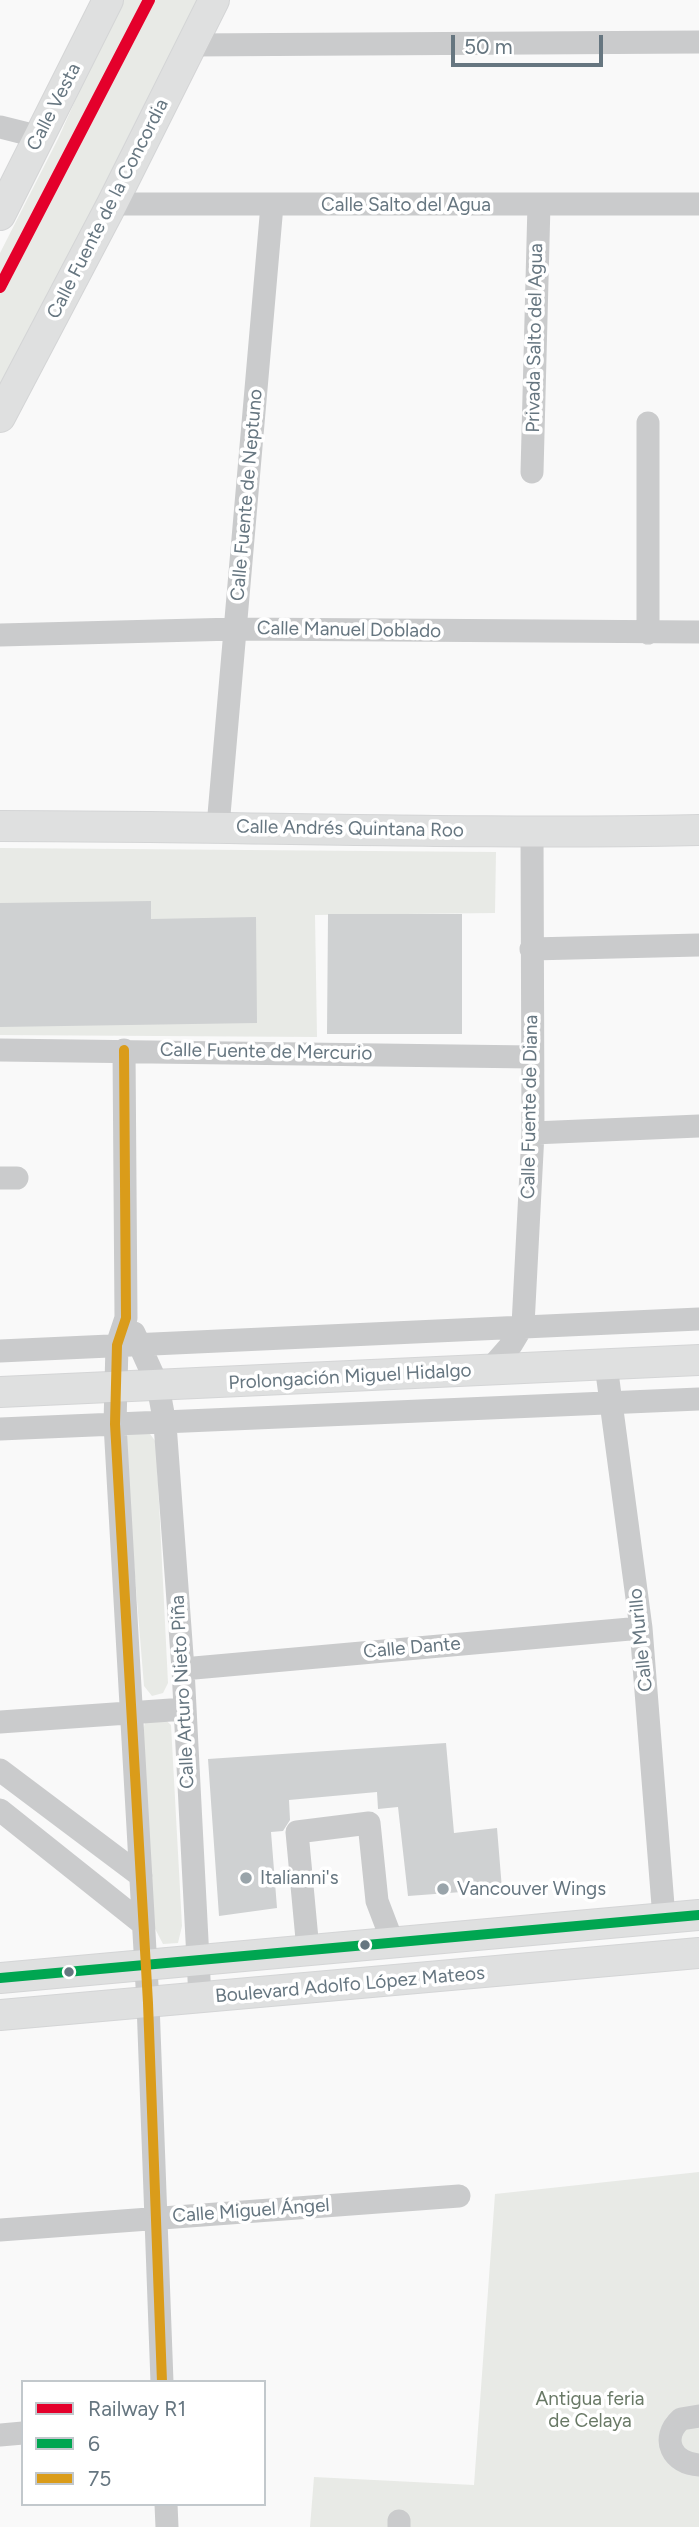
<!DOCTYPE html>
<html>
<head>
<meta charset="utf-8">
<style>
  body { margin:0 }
  #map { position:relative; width:699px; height:2527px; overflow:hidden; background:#f9f9f9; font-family:Figtree,sans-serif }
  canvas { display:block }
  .legend { position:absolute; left:21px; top:2380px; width:245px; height:126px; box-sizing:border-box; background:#fff; border:2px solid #c2c8cc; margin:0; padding:9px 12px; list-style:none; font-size:21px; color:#667680 }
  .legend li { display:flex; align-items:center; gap:14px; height:35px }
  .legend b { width:35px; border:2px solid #c2c8cc }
  .scale { position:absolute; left:451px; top:35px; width:152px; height:32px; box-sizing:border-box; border:4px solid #667680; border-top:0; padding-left:9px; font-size:21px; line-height:24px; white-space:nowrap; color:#667680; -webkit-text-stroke:5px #fff; paint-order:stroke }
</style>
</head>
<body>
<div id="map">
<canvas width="699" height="2527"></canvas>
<ul class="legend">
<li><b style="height:9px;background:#e4002b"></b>Railway R1</li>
<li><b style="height:9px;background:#00a651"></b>6</li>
<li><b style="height:9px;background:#da9c1a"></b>75</li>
</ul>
<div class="scale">50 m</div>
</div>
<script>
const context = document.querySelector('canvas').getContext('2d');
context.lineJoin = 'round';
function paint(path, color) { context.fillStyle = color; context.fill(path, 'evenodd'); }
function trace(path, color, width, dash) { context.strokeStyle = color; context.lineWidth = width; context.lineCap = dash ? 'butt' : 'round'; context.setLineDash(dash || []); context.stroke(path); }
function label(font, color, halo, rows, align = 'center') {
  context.font = font + ' Figtree,sans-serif'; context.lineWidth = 7; context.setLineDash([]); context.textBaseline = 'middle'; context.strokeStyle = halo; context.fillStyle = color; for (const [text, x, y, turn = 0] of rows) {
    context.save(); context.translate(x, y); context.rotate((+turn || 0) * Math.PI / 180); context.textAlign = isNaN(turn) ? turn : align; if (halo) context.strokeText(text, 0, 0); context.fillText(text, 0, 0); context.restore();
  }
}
paint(new Path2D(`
  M120 0H208L0 393V253L58 139Z
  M0 848 496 852 495 913 315 915 317 1037 0 1035Z
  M140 1430 150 1434 156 1442 168 1683 163 1693 152 1696 144 1686 124 1442 129 1432Z
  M160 1715 171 1725 182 1926 178 1943 163 1944 150 1919 143 1732 146 1716Z
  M699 2172V2527H310L314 2477 474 2485 495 2194Z`), '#e8eae6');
paint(new Path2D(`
  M151 901V919L256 917 257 1023 0 1027V903Z
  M328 914H462V1034H327Z
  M446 1743 454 1833 497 1828 502 1889 408 1896 398 1807 378 1809 377 1792 289 1800 290 1820 283 1831 271 1832 277 1908 219 1916 208 1759Z`), '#cfd1d2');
const major = new Path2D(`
  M0 215 108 0
  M0 417 112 204 214 0
  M0 826C233 826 466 835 699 830
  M0 1392 699 1360
  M0 1978 699 1915
  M0 2015 699 1953`);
trace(major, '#d4d5d6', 32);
trace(new Path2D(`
  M190 45 699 42
  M0 127 40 137
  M112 204H699
  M648 423V633
  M532 472 539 204
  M0 635 236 629 699 632
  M218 826 272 205
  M531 949 699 945
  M0 1050 532 1057
  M124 1050 126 1318 117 1345 115 1424 148 2003 162 2382
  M533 1133 699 1126
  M0 1178H17
  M134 1333 158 1386 165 1424 183 1669 200 1998
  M0 1351 699 1319
  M606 1365 641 1628 664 1918
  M489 1370 511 1345 523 1325 533 1133 532 833
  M0 1429 699 1399
  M183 1669 641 1628
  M0 1722 185 1709
  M0 1770 141 1876
  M0 1810 143 1924
  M308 1950 297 1832 369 1823 377 1901 393 1943
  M0 2230 459 2196
  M699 2416 681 2419C659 2439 673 2464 699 2465
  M0 2435 23 2433
  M166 2504 167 2527
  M399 2527V2521`), '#cacbcc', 23);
trace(major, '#dfe0e0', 30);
trace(new Path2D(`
  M0 1978 699 1915`), '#00a651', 10);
trace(new Path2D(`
  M124 1050 126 1318 117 1345 115 1424 148 2003 162 2382`), '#da9c1a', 10);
trace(new Path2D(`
  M0 287 149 0`), '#e4002b', 12);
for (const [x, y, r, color] of [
  [246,1878,7,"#99a4aa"],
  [443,1889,7,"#99a4aa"],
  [365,1945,6,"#667680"],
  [69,1972,6,"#667680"]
]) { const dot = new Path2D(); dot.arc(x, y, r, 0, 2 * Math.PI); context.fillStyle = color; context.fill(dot); trace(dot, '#fff', 2.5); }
label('19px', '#667680', '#fff', [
  ["Calle Vesta",54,107,-63],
  ["Calle Salto del Agua",406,205],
  ["Calle Fuente de la Concordia",108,209,-63],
  ["Privada Salto del Agua",535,338,-89],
  ["Calle Fuente de Neptuno",247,495,-85],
  ["Calle Manuel Doblado",349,630,1],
  ["Calle Andrés Quintana Roo",350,829,1],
  ["Calle Fuente de Mercurio",266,1052,1],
  ["Calle Fuente de Diana",530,1107,-89],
  ["Prolongación Miguel Hidalgo",350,1377,-3],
  ["Calle Murillo",641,1640,-96],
  ["Calle Dante",412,1648,-5],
  ["Calle Arturo Nieto Piña",183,1692,-93],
  ["Boulevard Adolfo López Mateos",350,1985,-5],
  ["Calle Miguel Ángel",251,2211,-4]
]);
label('19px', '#667680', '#fff', [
  ["Italianni's",260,1878],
  ["Vancouver Wings",457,1889]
], 'left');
label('19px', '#697966', '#fff', [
  ["Antigua feria",590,2399],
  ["de Celaya",590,2421]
]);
</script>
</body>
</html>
